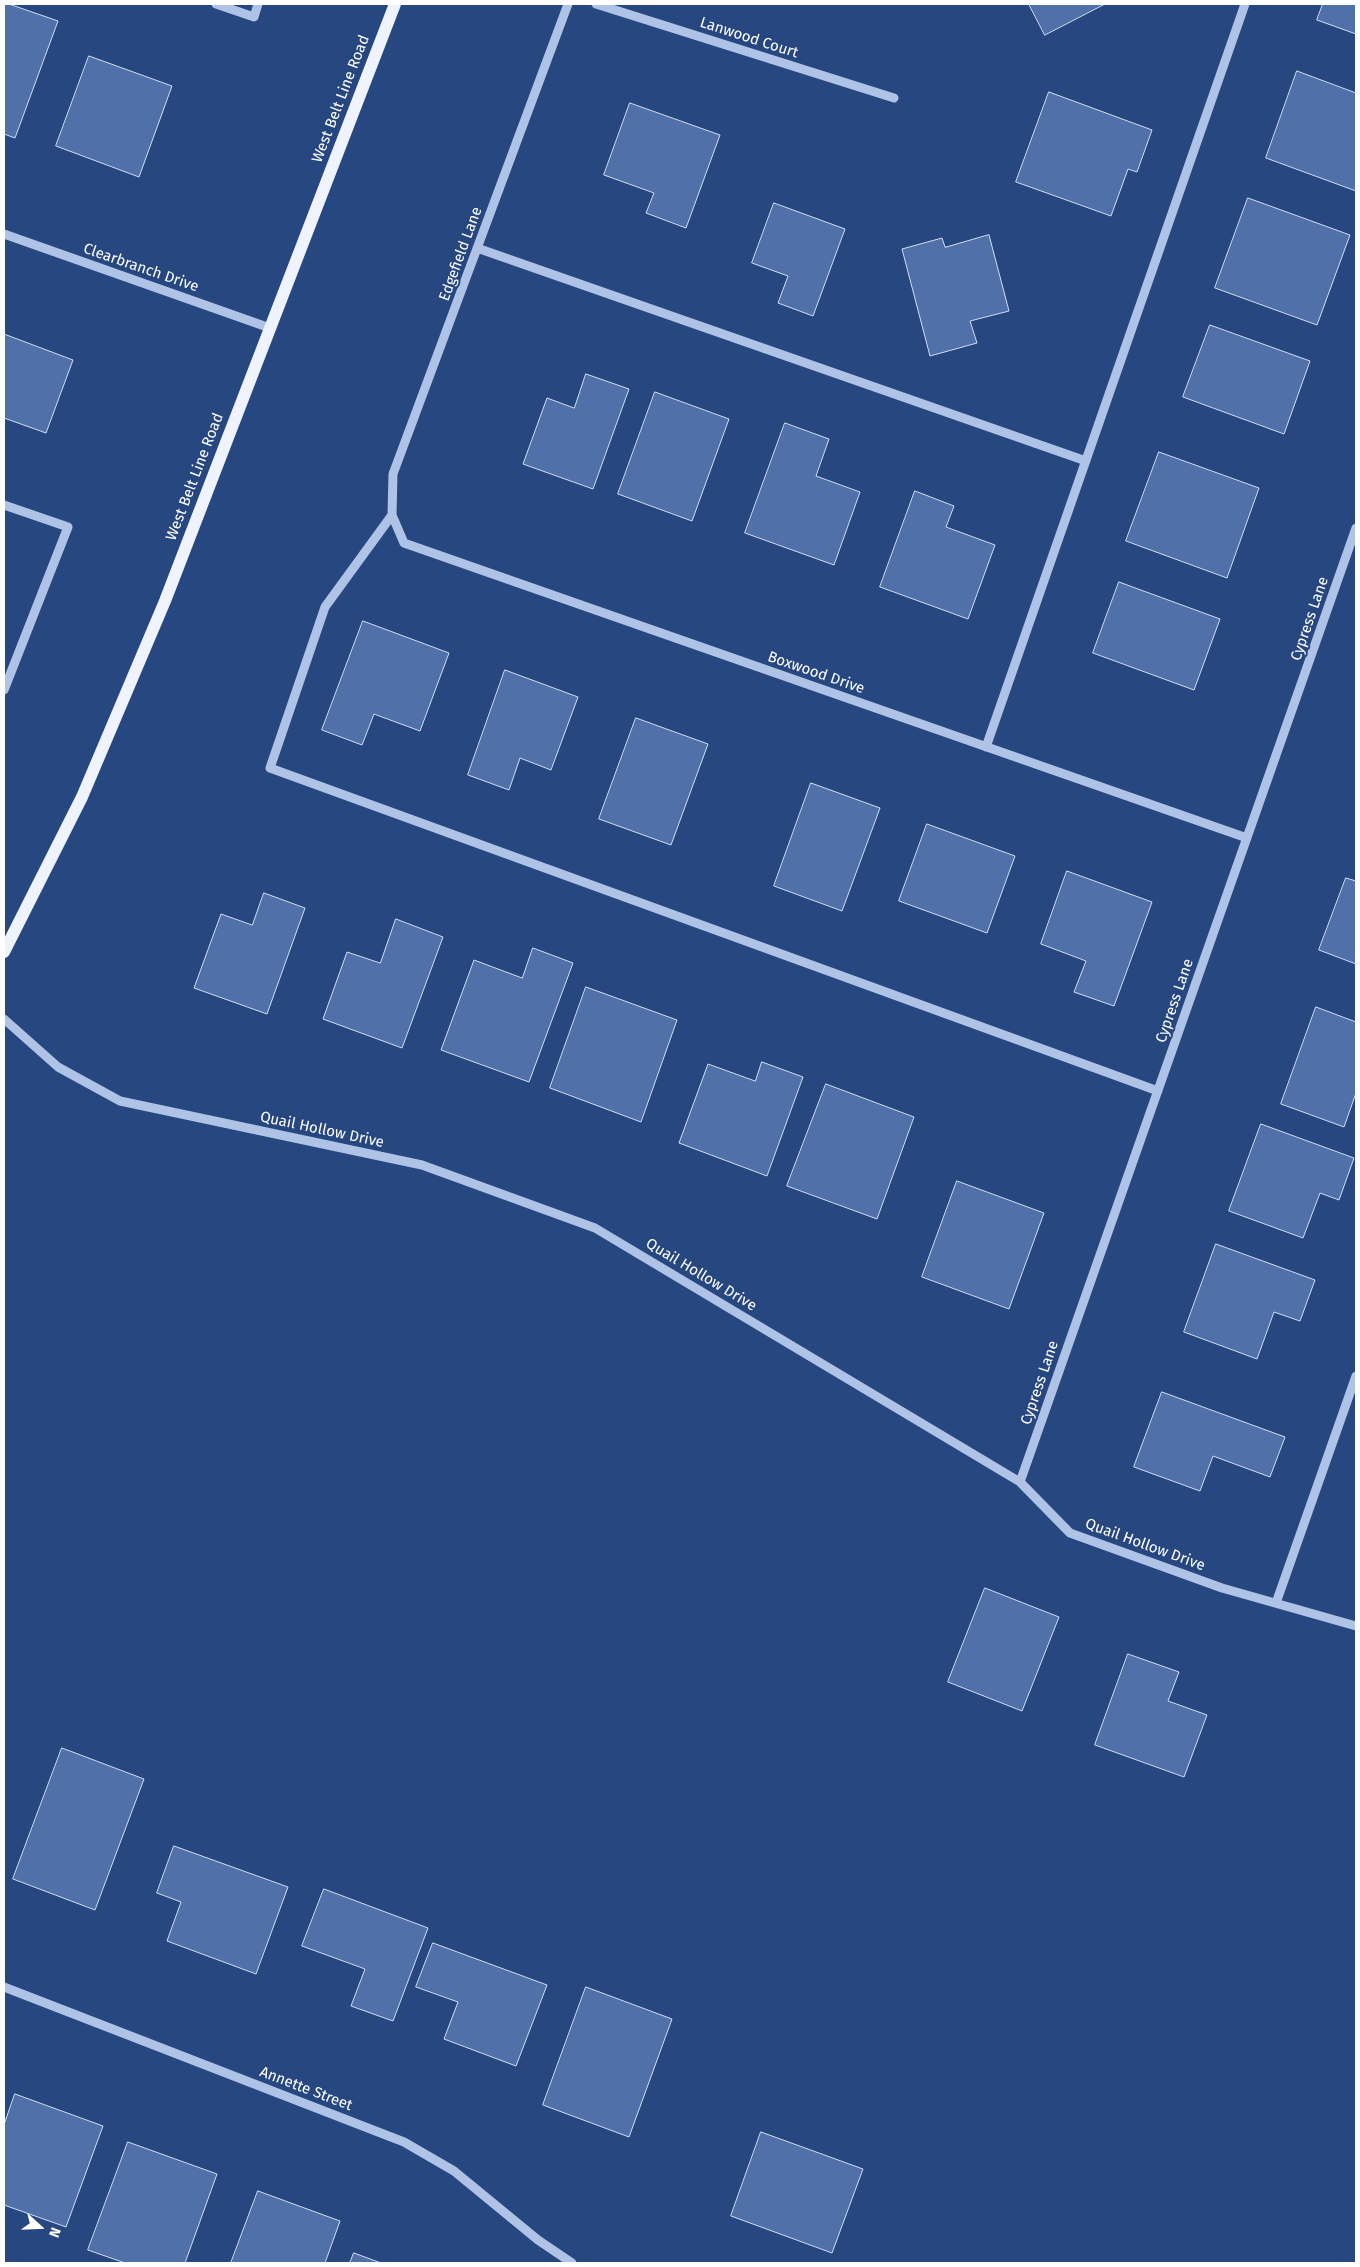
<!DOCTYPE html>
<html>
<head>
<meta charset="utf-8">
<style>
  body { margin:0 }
  #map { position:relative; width:1360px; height:2267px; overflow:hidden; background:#274780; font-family:"Fira Sans",sans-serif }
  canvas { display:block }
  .frame { position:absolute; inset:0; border:5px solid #fff; pointer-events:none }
  .north { position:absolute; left:15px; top:2202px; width:50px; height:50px; -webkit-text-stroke:4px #274780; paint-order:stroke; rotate:110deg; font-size:14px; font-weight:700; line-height:20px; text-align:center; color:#fff }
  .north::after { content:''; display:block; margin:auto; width:18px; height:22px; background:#fff; clip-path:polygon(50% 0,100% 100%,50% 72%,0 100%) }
</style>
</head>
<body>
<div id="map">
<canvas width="1360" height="2267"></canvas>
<div class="frame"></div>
<div class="north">N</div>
</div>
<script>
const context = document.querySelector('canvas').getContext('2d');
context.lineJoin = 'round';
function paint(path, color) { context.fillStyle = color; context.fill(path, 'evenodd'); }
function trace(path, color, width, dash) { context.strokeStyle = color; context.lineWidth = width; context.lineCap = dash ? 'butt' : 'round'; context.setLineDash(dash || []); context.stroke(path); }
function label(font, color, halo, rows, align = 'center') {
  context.font = font + ' "Fira Sans",sans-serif'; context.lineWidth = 4; context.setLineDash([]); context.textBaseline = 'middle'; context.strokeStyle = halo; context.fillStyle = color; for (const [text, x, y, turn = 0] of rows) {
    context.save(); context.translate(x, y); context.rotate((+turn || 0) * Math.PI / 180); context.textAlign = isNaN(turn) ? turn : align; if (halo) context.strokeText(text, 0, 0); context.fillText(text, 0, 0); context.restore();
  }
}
const building = new Path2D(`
  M4 4H9L58 21 15 138 4 134Z
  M1029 4H1105L1045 35Z
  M1323 4H1356V34L1317 20Z
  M89 56 172 86 139 177 56 146Z
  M1297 71 1356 93V191L1266 158Z
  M1049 92 1152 130 1137 172 1128 169 1111 216 1016 182Z
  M630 103 720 135 686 228 646 213 654 193 604 175Z
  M1248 198 1350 235 1317 325 1215 288Z
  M774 203 845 229 813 316 778 303 788 276 752 263Z
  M989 235 1009 311 970 321 977 343 930 356 902 249 942 238 945 247Z
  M1210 325 1310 361 1284 434 1183 397Z
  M4 334 73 360 46 433 4 418Z
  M586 374 629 389 593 489 523 464 547 398 574 408Z
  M655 392 729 419 692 521 618 494Z
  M785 423 829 439 816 476 860 492 834 565 745 533Z
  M1159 452 1259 488 1227 578 1126 541Z
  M915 491 954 506 946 527 995 545 968 619 880 587Z
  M1119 582 1220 619 1194 690 1093 653Z
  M363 621 449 653 420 731 374 714 362 745 322 730Z
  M505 670 578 697 551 770 520 758 509 790 468 775Z
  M636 718 708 744 671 845 599 819Z
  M811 783 880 808 842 911 774 886Z
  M927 824 1015 856 987 933 899 901Z
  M1067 871 1152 902 1114 1006 1074 992 1086 961 1041 944Z
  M1346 878 1356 881V964L1319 950Z
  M264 893 305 908 267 1014 194 988 221 914 252 925Z
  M396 919 443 937 402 1048 323 1019 347 952 380 963Z
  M533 948 573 963 529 1082 441 1050 474 960 522 978Z
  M586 987 677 1020 641 1122 550 1088Z
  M1316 1007 1356 1022V1093L1344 1127 1281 1104Z
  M762 1062 803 1077 767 1176 679 1143 708 1064 755 1081Z
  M826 1084 914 1117 877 1219 787 1186Z
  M1261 1124 1354 1158 1339 1200 1320 1193 1303 1238 1229 1211Z
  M957 1181 1044 1213 1009 1309 922 1277Z
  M1216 1244 1315 1280 1300 1321 1274 1312 1257 1359 1184 1332Z
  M1162 1392 1285 1437 1270 1477 1213 1456 1200 1491 1134 1467Z
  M985 1588 1059 1617 1022 1711 948 1682Z
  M1128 1654 1179 1672 1168 1701 1207 1715 1184 1777 1095 1745Z
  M62 1748 144 1779 95 1910 13 1879Z
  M174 1846 288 1887 256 1974 167 1941 181 1902 157 1893Z
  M324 1889 428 1928 393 2021 351 2006 365 1969 302 1946Z
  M433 1943 547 1985 516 2066 444 2039 458 2002 416 1987Z
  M586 1987 672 2019 629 2137 543 2105Z
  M15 2094 103 2126 66 2227 4 2205V2125Z
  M761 2132 863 2169 832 2253 731 2216Z
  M128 2142 217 2174 185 2263H125L88 2250Z
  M258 2191 340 2221 325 2263H231Z
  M354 2253 381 2263H350Z`);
paint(building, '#4f70a9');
trace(building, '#d1def5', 1);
trace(new Path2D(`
  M216 4 254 17 258 4
  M568 4 393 474 392 515 404 543 1247 838
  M596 4 894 98
  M4 234 270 328
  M477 248 1086 461
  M4 505 68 527 4 690
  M392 515 325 607 270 768 1158 1091
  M986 747 1245 4
  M4 1019 58 1067 120 1101 422 1165 595 1228 1020 1482 1070 1533 1222 1588 1356 1626
  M1020 1482 1356 528
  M1276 1603 1356 1376
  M4 1987 404 2142 454 2171 538 2240 572 2263`), '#aec3e6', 9);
trace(new Path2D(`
  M4 952 82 797 165 601 395 4`), '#eff3fd', 12);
label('15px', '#fff', '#274780', [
  ["Lanwood Court",749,38,18],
  ["West Belt Line Road",341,99,-69],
  ["Edgefield Lane",461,254,-70],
  ["Clearbranch Drive",141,268,19],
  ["West Belt Line Road",195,477,-69],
  ["Cypress Lane",1310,619,-71],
  ["Boxwood Drive",816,673,19],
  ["Cypress Lane",1175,1001,-71],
  ["Quail Hollow Drive",322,1130,12],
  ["Quail Hollow Drive",701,1275,31],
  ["Cypress Lane",1040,1383,-71],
  ["Quail Hollow Drive",1145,1545,20],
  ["Annette Street",306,2089,21]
]);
</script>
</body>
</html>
